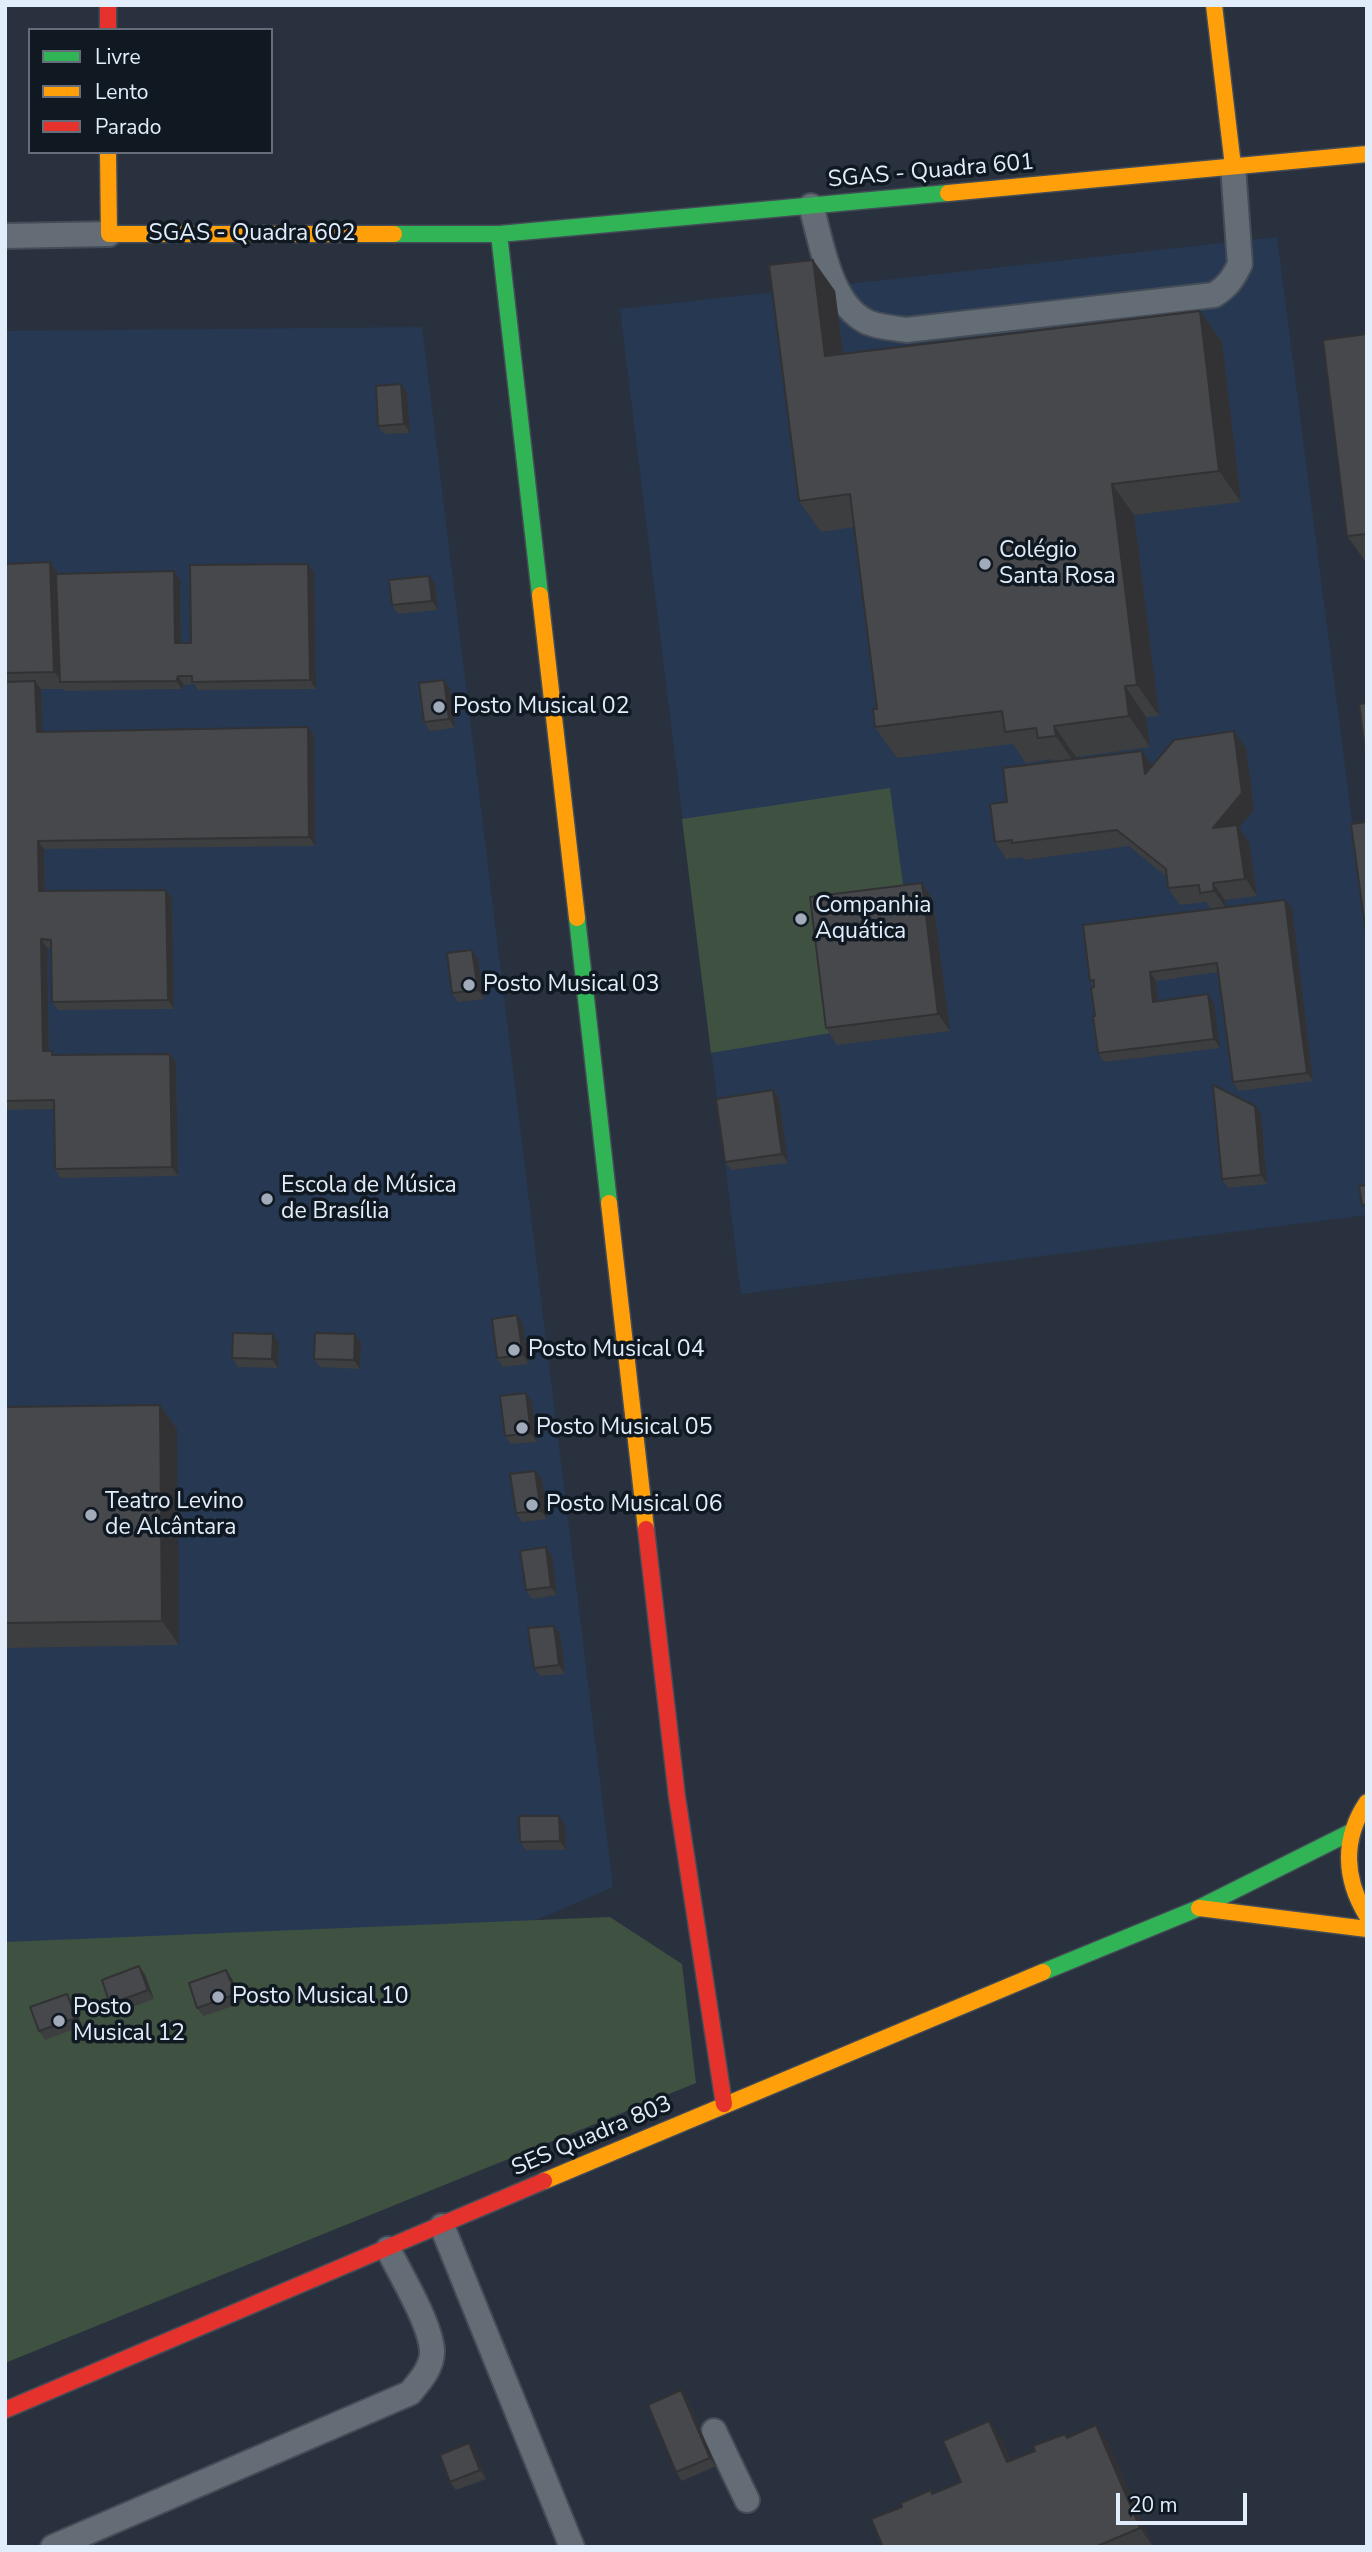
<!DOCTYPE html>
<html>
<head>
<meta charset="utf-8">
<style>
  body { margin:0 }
  #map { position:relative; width:1372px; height:2552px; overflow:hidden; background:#29313e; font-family:"Nunito Sans",sans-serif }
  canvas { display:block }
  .frame { position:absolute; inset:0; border:7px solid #e2edfc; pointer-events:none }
  .legend { position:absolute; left:28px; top:28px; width:245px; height:126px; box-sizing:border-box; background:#101822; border:2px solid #646d79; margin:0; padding:9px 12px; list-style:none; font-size:21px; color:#e2edfc }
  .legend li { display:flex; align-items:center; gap:14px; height:35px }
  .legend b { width:35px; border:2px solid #646d79 }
  .scale { position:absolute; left:1116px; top:2493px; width:131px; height:32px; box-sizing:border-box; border:4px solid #e2edfc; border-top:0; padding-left:9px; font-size:21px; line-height:24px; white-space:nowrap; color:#e2edfc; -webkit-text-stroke:5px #101822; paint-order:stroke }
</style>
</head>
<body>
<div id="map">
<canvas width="1372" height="2552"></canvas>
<div class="frame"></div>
<ul class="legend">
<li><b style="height:9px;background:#30b455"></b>Livre</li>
<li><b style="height:9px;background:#ff9f0a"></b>Lento</li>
<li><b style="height:9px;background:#e5322d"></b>Parado</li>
</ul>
<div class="scale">20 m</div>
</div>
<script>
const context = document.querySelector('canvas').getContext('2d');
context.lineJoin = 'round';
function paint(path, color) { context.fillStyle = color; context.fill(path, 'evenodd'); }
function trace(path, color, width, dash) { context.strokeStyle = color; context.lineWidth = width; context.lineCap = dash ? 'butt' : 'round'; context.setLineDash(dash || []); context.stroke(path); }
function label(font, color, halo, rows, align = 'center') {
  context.font = font + ' "Nunito Sans",sans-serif'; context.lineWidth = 7; context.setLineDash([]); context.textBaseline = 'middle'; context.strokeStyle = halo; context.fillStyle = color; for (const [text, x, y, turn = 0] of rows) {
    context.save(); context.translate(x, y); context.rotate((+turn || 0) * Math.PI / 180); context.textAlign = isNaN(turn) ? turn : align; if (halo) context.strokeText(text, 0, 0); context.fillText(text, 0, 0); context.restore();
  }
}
paint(new Path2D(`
  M1277 237 1367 938V1215L741 1294 620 309Z
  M422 327 613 1887 5 2147V331Z`), '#263852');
paint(new Path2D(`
  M890 788 921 1018 711 1053 682 819Z
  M610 1917 682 1964 696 2083 5 2363V1942Z`), '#3f5141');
const lane = new Path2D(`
  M811 206C822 243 829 303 867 322 878 327 894 328 906 330L1214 295C1227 287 1233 279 1240 264L1233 166
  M5 236 109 234
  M442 2226 572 2547
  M714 2431 747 2500
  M53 2547 410 2393C420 2381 433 2367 432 2350 430 2323 401 2275 388 2249`);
const fast = new Path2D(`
  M394 234H499L948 193
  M499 234 540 595
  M577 918 609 1203
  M1043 1972 1199 1908 1351 1832`);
const slow = new Path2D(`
  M1214 5 1233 166
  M108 152 109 234H394
  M948 193 1367 154
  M540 595 577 918
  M609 1203 646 1529
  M1367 1802C1342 1839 1344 1879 1367 1916
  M1199 1908 1367 1929
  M544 2181 1043 1972`);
const jam = new Path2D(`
  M108 5V30
  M646 1529 677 1797 724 2104
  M5 2410 544 2181`);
trace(lane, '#444c57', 28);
trace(fast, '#444c57', 19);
trace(slow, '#444c57', 19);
trace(jam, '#444c57', 19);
trace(lane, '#646c75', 24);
trace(fast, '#30b455', 16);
trace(slow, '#ff9f0a', 16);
trace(jam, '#e5322d', 16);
paint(new Path2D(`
  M813 260 835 291 843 354 1200 311 1222 342 1241 502 1134 515 1159 716 1146 717 1150 747 1076 757V759L1142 751 1152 765 1234 731 1246 748 1254 810 1239 827 1249 842 1257 896 1225 900 1226 907 1292 908 1313 1081 1239 1091 1233 1082 1218 972 1156 981 1158 1001 1208 994 1214 1003 1220 1048 1104 1062 1098 1053 1095 1016 1094 987 1090 981 1211 909 1206 902 1180 905 1168 888 1167 877 1129 846 1024 860 1022 857 1006 859 995 842 1007 802 1054 762 1052 759 1026 763 1013 744 897 758 875 727 877 709 854 527 821 532 799 501Z
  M1367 334V561H1365L1347 536Z
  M407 393 410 433 384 434 378 426Z
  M50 562 58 574 174 571 180 580 181 643H191L308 564 314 572 316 689 198 690 194 684 184 685 182 689 66 691 64 689H41L42 732 308 727 314 736 315 846 44 849 45 891 166 890 172 898 174 1009 58 1010 52 1002 51 948H47L49 1051H52L55 1055 170 1054 176 1062 178 1176 61 1178 55 1169 54 1109 5 1110V564Z
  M435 584 438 610 398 614 392 605Z
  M444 680 450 688 455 728 430 731 424 722Z
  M922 883 933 900 950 1031 837 1045 826 1028Z
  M472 950 478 959 484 999 458 1002 452 993Z
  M773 1090 779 1099 788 1163 731 1170 725 1162Z
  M1255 1106 1261 1115 1267 1184 1228 1188 1222 1179Z
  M523 1324 529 1364 503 1367 497 1358Z
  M355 1334 361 1343 360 1369 320 1367 314 1359Z
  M279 1343 278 1368 238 1367 232 1358Z
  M532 1402 537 1442 511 1444 505 1436Z
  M160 1405 177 1429 179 1645 5 1648V1407Z
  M535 1471 542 1479 547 1519 522 1522 516 1513Z
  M552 1556 557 1595 532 1599 526 1590Z
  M554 1626 560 1634 565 1674 540 1676 534 1668Z
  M559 1816 565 1825 566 1850H526L520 1842Z
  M139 1966 145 1975 154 1999 117 2013 110 2004Z
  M226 1970 232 1979 242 2003 203 2016 197 2008Z
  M73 2003 82 2026 45 2040 39 2031Z
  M681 2390 687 2399 716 2466 682 2481 676 2472Z
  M1068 2437 1108 2442 1152 2545 1147 2547H883L902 2507 931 2490 933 2493 961 2482 1001 2438 1011 2461Z
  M475 2452 486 2479 456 2490 450 2482Z`), '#3d3e40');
paint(new Path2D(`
  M813 260 835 291 847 387 825 356Z
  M1200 311 1222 342 1241 502 1219 471Z
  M401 384 407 393 410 433 404 424Z
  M1112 484 1134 515 1159 716 1137 685Z
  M50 562 62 579V682L54 672Z
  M308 564 314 572 316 689 310 680Z
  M174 571 180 580 181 652 175 643Z
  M429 576 435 584 438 610 432 601Z
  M178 676 184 685 182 689 176 681Z
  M444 680 450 688 455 728 449 719Z
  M35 681 41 689 43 741 37 732Z
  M1125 686 1146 717 1150 747 1129 716Z
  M1054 726 1076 757 1077 767 1056 736Z
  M308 727 314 736 315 846 309 837Z
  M1234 731 1246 748 1254 810 1239 827 1249 842 1257 896 1213 828Z
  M1142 751 1154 767 1145 774Z
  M38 841 44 849 45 900 39 891Z
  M922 883 933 900 950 1031 938 1014Z
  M1213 883 1225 900 1226 908 1214 891Z
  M166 890 172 898 174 1009 168 1000Z
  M1285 900 1292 908 1313 1081 1307 1073Z
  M41 939 47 948 49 1059 43 1051Z
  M472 950 478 959 484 999 478 990Z
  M1150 972 1156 981 1159 1010 1153 1002Z
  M1208 994 1214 1003 1220 1048 1214 1039Z
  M170 1054 176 1062 178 1176 172 1167Z
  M773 1090 779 1099 788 1163 782 1154Z
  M1255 1106 1261 1115 1267 1184 1261 1175Z
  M517 1315 523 1324 529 1364 523 1355Z
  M273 1334 279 1343 278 1368 272 1359Z
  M355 1334 361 1343 360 1369 354 1360Z
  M526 1393 532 1402 537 1442 531 1433Z
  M160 1405 177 1429 179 1645 162 1621Z
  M535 1471 542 1479 547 1519 541 1511Z
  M546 1547 552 1556 557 1595 551 1587Z
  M554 1626 560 1634 565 1674 559 1665Z
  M559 1816 565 1825 566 1850 560 1841Z
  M139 1966 145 1975 154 1999 148 1990Z
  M226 1970 232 1979 242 2003 236 1994Z
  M67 1994 73 2003 82 2026 76 2018Z
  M681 2390 687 2399 716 2466 710 2458Z
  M989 2421 1001 2438 1018 2479 1007 2462Z
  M1096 2425 1108 2442 1152 2545 1140 2528Z
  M469 2443 475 2452 486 2479 480 2470Z`), '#323234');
const building = new Path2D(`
  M813 260 825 356 1200 311 1219 471 1112 484 1137 685 1125 686 1129 716 1054 726 1056 736 1038 738 1036 728 1005 732 1002 711 875 727 873 709H877L850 494 799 501 769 265Z
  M1367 334V534L1347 536 1323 340Z
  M401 384 404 424 378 426 376 386Z
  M50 562 54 672 5 673V564Z
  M308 564 310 680 192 682V676H178L176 681 60 682 56 574 174 571 175 643H191L190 565Z
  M429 576 432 601 392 605 389 580Z
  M444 680 449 719 424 722 419 683Z
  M35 681 37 732 308 727 309 837 38 841 39 891 166 890 168 1000 52 1002 51 940 41 939 43 1051H52V1055L170 1054 172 1167 55 1169 54 1100 5 1101V682Z
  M1367 703V767L1359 704Z
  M1234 731 1242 793 1213 828 1237 825 1245 879 1213 883 1214 891 1200 893 1199 885 1168 888 1166 869 1117 830 1012 843V840L995 842 990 804 1007 802 1003 768 1142 751 1145 774 1174 740Z
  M1367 822V941L1351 824Z
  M922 883 938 1014 826 1028 810 897Z
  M1285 900 1307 1073 1233 1082 1217 963 1150 972 1153 1002 1208 994 1214 1039 1098 1053 1093 1016H1095L1091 988 1094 987V980L1090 981 1083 925Z
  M472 950 478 990 452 993 447 953Z
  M1213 1085 1255 1106 1261 1175 1222 1179Z
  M773 1090 782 1154 725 1162 716 1099Z
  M1367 1185V1204L1362 1205 1359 1186Z
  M517 1315 523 1355 497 1358 492 1319Z
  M233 1333 273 1334 272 1359 232 1358Z
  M315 1333 355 1334 354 1360 314 1359Z
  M526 1393 531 1433 505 1436 500 1396Z
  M160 1405 162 1621 5 1623V1407Z
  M535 1471 541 1511 516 1513 510 1474Z
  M546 1547 551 1587 526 1590 520 1551Z
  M554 1626 559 1665 534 1668 528 1628Z
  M519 1816H559L560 1841 520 1842Z
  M139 1966 148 1990 110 2004 102 1980Z
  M226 1970 236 1994 197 2008 189 1983Z
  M67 1994 76 2018 39 2031 30 2007Z
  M681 2390 710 2458 676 2472 648 2405Z
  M989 2421 1007 2462 1035 2451 1033 2446 1065 2434 1067 2438 1096 2425 1140 2528 1095 2547H883L871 2519 902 2507 901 2503 931 2490 932 2494 961 2482 943 2441Z
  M469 2443 480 2470 450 2482 440 2455Z`);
paint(building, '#47484b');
trace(building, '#323234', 2);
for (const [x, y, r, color] of [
  [985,564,7,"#a1abba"],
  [439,707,7,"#a1abba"],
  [801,919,7,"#a1abba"],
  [469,985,7,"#a1abba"],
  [267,1199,7,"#a1abba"],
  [514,1350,7,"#a1abba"],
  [522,1428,7,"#a1abba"],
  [532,1505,7,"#a1abba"],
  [91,1515,7,"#a1abba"],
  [218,1997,7,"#a1abba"],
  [59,2021,7,"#a1abba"]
]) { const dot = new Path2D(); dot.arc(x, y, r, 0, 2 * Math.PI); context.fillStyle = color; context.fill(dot); trace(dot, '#101822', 2.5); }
label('23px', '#e2edfc', '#101822', [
  ["SGAS - Quadra 601",931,172,-5],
  ["SGAS - Quadra 602",252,234],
  ["SES Quadra 803",592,2137,-23]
]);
label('23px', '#e2edfc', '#101822', [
  ["Colégio",999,551],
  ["Santa Rosa",999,577],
  ["Posto Musical 02",453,707],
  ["Companhia",815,906],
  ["Aquática",815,932],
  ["Posto Musical 03",483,985],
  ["Escola de Música",281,1186],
  ["de Brasília",281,1212],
  ["Posto Musical 04",528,1350],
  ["Posto Musical 05",536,1428],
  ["Teatro Levino",105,1502],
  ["de Alcântara",105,1528],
  ["Posto Musical 06",546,1505],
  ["Posto Musical 10",232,1997],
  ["Posto",73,2008],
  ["Musical 12",73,2034]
], 'left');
</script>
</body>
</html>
